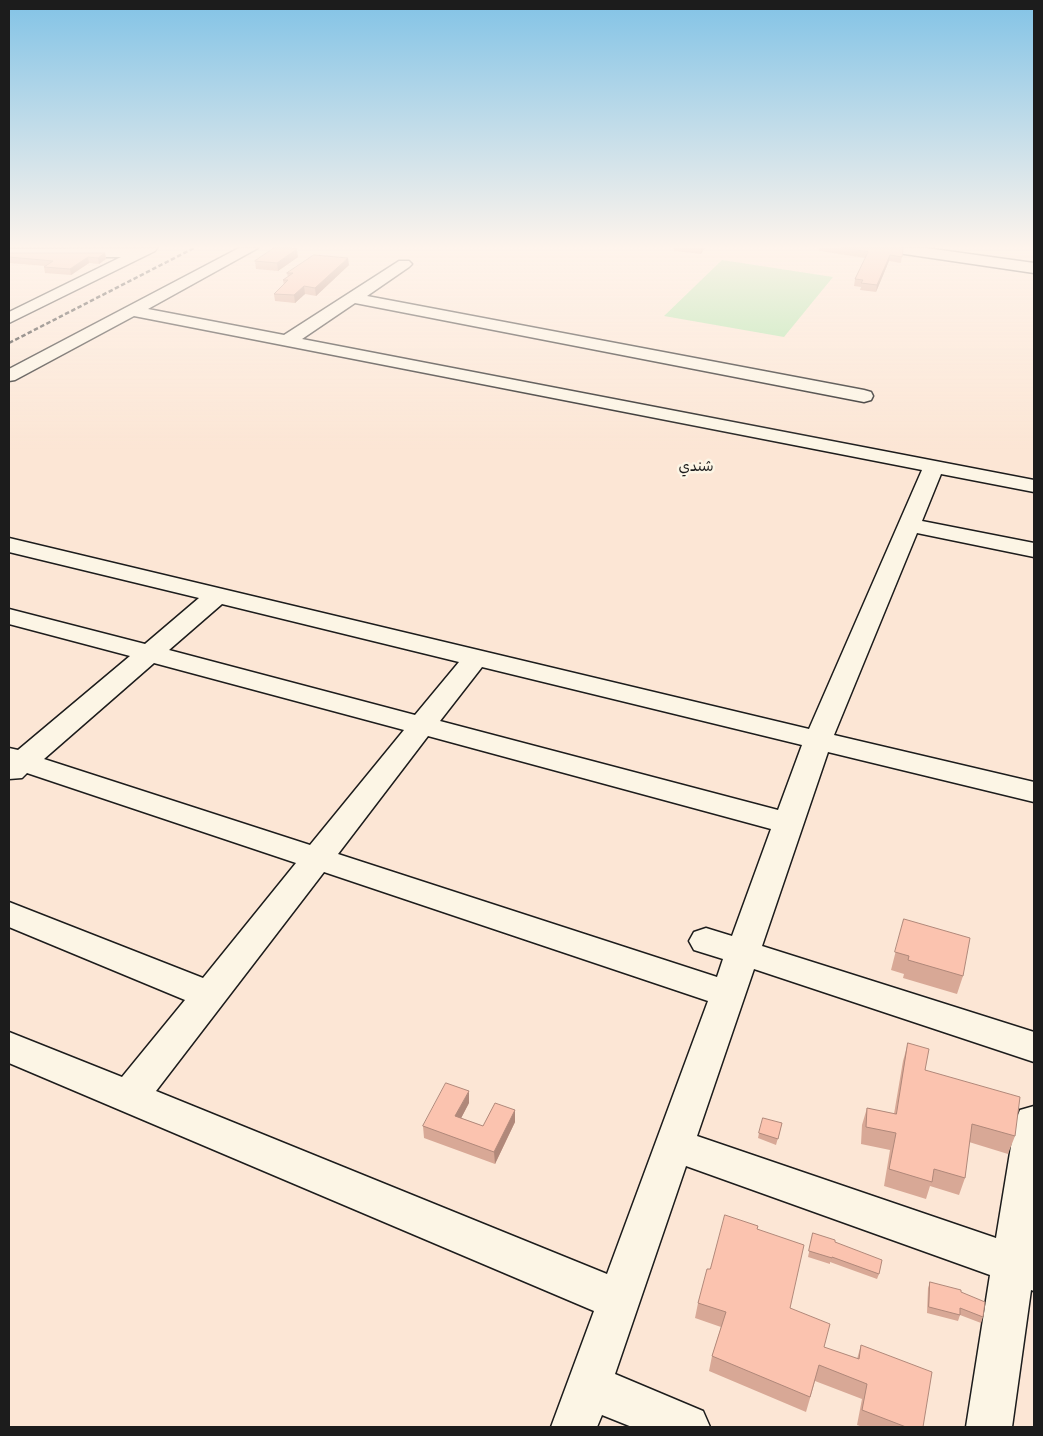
<!DOCTYPE html>
<html>
<head>
<meta charset="utf-8">
<style>
  body { margin:0 }
  #map { position:relative; width:1043px; height:1436px; overflow:hidden; background:#fce6d5; font-family:Mali,sans-serif }
  canvas { display:block }
  .frame { position:absolute; inset:0; border:10px solid #1c1c1c; pointer-events:none }
</style>
</head>
<body>
<div id="map">
<canvas width="1043" height="1436"></canvas>
<div class="frame"></div>
</div>
<script>
const context = document.querySelector('canvas').getContext('2d');
context.lineJoin = 'round';
function paint(path, color) { context.fillStyle = color; context.fill(path, 'evenodd'); }
function trace(path, color, width, dash) { context.strokeStyle = color; context.lineWidth = width; context.lineCap = dash ? 'butt' : 'round'; context.setLineDash(dash || []); context.stroke(path); }
function label(font, color, halo, rows, align = 'center') {
  context.font = font + ' Mali,"Playpen Sans Arabic",sans-serif'; context.lineWidth = 5; context.setLineDash([]); context.textBaseline = 'middle'; context.strokeStyle = halo; context.fillStyle = color; for (const [text, x, y, turn = 0] of rows) {
    context.save(); context.translate(x, y); context.rotate((+turn || 0) * Math.PI / 180); context.textAlign = isNaN(turn) ? turn : align; if (halo) context.strokeText(text, 0, 0); context.fillText(text, 0, 0); context.restore();
  }
}
paint(new Path2D(`
  M722 260 833 277 784 337 664 316Z`), '#ade6aa');
const minor = new Path2D(`
  M157 248 155 251 9 323V312L121 257H9V249Z
  M239 248H258L148 309 284 335 399 261H409L412 264 409 267 367 296 864 390 871 392 873 396 871 400 864 402 355 303 302 339 1034 480V492L941 474 922 521 1034 543V557L917 533 834 735 1034 782V802L828 752 762 946 1034 1032V1062L754 969 697 1136 996 1238 1015 1122 1020 1110 1034 1106V1291L1031 1290 1012 1427H966L990 1275 686 1166 615 1374 703 1411 710 1427H632L602 1415 597 1427H551L594 1311 9 1063V1032L122 1077 185 1000 9 927V902L203 978 296 863 27 773 22 778 9 779V748L18 750 130 656 9 624V609L145 644 199 598 9 552V538L809 729 922 470 134 316 15 380 9 381V369ZM222 604 459 662 415 715 169 650ZM154 663 404 730 310 845 44 759ZM482 667 802 745 778 810 440 721ZM428 736 771 829 732 936 706 928 694 932 689 941 694 950 723 959 717 977 338 854ZM324 872 708 1001 607 1274 156 1091Z`);
const major = new Path2D(`
  M884 248H926L1034 263V273L891 252Z`);
trace(minor, '#1c1c1c', 3);
trace(major, '#1c1c1c', 3);
paint(minor, '#fcf5e5');
paint(major, '#fcf5e5');
trace(new Path2D(`
  M9 343 194 248`), '#1c1c1c', 2.5, [4.5, 2.5]);
paint(new Path2D(`
  M674 248H705L701 254 674 251Z
  M819 248H898L902 257 901 263 889 261 876 292 860 290 861 287 854 286 855 279 865 258 819 251Z
  M9 253H105L106 259 99 264 89 263 71 275 45 273 44 267 45 266 9 263Z
  M298 257 278 271 256 269 255 261Z
  M349 265 316 296 305 294 295 303 275 301 274 294 284 285 283 280 288 277 287 273Z
  M904 919 963 976 957 994 903 978 904 974 891 970Z
  M908 1043 925 1070 1015 1136 1008 1154 969 1142 965 1178 959 1195 930 1186 926 1199 884 1186 890 1150 861 1144 862 1125 867 1108 894 1114 903 1061Z
  M469 1103 461 1118 483 1126 515 1110V1122L495 1164 424 1138 423 1126Z
  M782 1123 776 1145 758 1138 759 1133Z
  M757 1229 790 1308 824 1347 857 1359 861 1345 923 1427H863L857 1425 862 1399 815 1381 806 1412 709 1371 712 1356 721 1327 695 1318 698 1303 710 1269Z
  M813 1233 835 1242 879 1274 877 1279 830 1262V1264L808 1257Z
  M930 1282 961 1292 983 1317 981 1323 960 1315 958 1321 927 1313 928 1288Z`), '#d8a896');
paint(new Path2D(`
  M701 248H705L701 254Z
  M297 249 298 257 278 271 277 263Z
  M105 253 106 259 99 264 98 258Z
  M890 255 889 261 876 292 877 285Z
  M88 257 89 263 71 275 70 269Z
  M348 258 349 265 316 296 315 288Z
  M304 286 305 294 295 303 294 295Z
  M469 1091V1103L456 1128 455 1116Z
  M515 1110V1122L495 1164 494 1152Z`), '#b0887a');
const building = new Path2D(`
  M274 248H290L297 249 277 263 255 261Z
  M842 248H898L903 249 902 257 890 255 877 285 861 283 863 280 855 279 868 252Z
  M9 253H105L98 258 88 257 70 269 44 267 53 261 9 257Z
  M314 255 348 258 315 288 304 286 294 295 274 294 288 280H283L293 273H287Z
  M904 919 970 938 963 976 908 960 909 956 895 952Z
  M908 1043 929 1049 925 1070 1020 1097 1015 1136 972 1124 965 1178 934 1169 932 1182 889 1169 896 1133 866 1127 867 1108 896 1114Z
  M446 1083 469 1091 455 1116 483 1126 495 1103 515 1110 494 1152 423 1126Z
  M763 1118 782 1123 778 1139 759 1133Z
  M725 1215 758 1226 757 1229 804 1245 790 1308 830 1324 824 1347 859 1359 861 1345 932 1372 923 1427H906L862 1410 867 1384 819 1365 810 1397 712 1356 726 1312 698 1303 707 1269H710Z
  M813 1233 835 1240V1242L882 1260 879 1274 832 1257V1258L809 1251Z
  M930 1282 961 1290V1292L985 1302 983 1317 960 1308V1315L929 1307Z`);
paint(building, '#fbc3af');
trace(building, '#b0887a', 1);
const sky = context.createLinearGradient(0, 0, 0, 449);
sky.addColorStop(0, '#82c3e6');
sky.addColorStop(0.55, '#fef4ec');
sky.addColorStop(1, '#fef4ec00');
context.fillStyle = sky;
context.fillRect(0, 0, 1043, 449);
label('15px', '#1c1c1c', '#fcf5e5', [
  ["شندي",696,466]
]);
</script>
</body>
</html>
